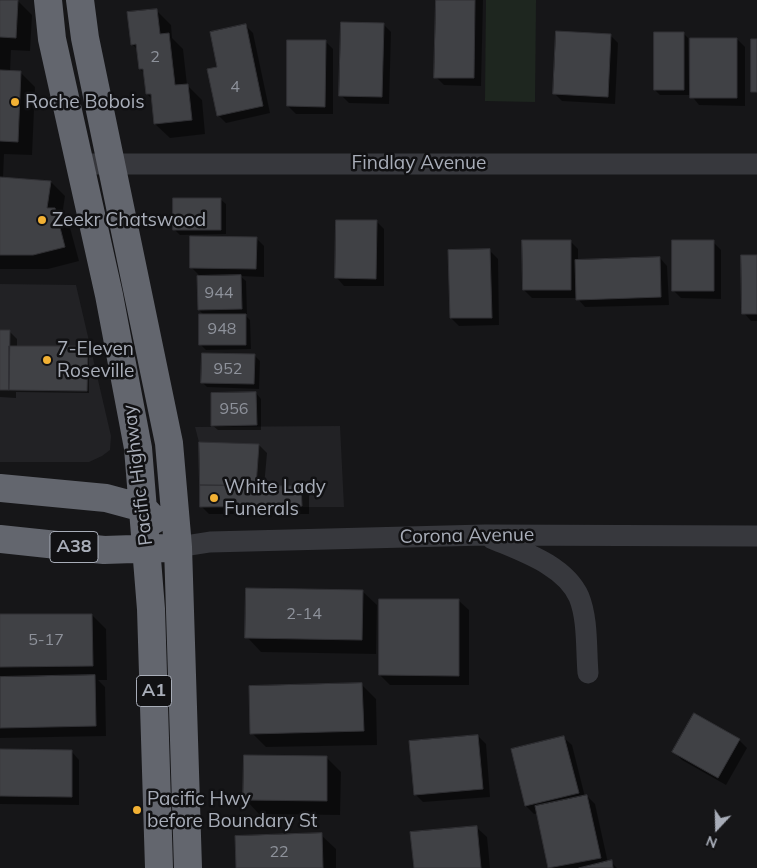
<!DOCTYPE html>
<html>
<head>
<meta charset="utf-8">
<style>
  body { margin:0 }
  #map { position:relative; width:757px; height:868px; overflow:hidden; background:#161618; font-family:Mulish,sans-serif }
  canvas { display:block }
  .north { position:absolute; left:692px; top:803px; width:50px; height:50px; -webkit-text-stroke:4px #111113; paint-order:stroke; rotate:201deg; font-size:14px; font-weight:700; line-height:20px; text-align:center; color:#a8adb8 }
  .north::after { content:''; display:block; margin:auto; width:18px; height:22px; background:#a8adb8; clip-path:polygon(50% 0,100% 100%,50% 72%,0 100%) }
</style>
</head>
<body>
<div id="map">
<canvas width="757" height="868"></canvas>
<div class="north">N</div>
</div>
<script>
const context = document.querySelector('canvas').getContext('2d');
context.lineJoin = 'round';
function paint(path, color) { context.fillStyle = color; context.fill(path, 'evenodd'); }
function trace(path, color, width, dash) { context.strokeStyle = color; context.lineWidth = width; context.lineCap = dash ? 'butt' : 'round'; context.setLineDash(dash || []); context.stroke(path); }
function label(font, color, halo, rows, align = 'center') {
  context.font = font + ' Mulish,sans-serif'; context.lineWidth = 5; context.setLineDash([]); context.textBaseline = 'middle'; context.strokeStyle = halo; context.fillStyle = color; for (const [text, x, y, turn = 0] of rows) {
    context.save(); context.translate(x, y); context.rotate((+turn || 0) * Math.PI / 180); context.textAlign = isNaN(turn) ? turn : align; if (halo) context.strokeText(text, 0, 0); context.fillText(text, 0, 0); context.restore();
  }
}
paint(new Path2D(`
  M0 284 76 285 111 436 110 450 102 456 89 462H0Z
  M340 426 344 507H200V446L195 427Z`), '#222225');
paint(new Path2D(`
  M486 0H536L535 102 485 101Z`), '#1e261f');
paint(new Path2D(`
  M0 0H17L32 15 30 51 11 50 10 72H20L35 87 32 155 4 154 3 178 51 182 65 196 62 216 69 224 79 261 48 269H0Z
  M437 0H483L481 86 444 85 436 77Z
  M157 11 171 25 172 38 183 49 187 85 202 100 205 134 170 138 155 124 153 100 147 94 145 74 140 69 138 50 132 44Z
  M383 24 391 32 389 104 349 103 341 95Z
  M245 25 253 33 270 113 226 123 218 115 219 68Z
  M683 33 688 38 689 85 737 39 745 47V106L699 105 691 95H660L655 90Z
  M610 35 618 43 615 104 562 101 554 93Z
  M325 41 333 49V114H296L288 106Z
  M220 199 226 204V234L180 235 174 229Z
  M376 221 384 229V286H344L337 278Z
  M256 238 264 246V277L240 276 246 281 247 314H244L250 320 251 349 206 350 200 344 204 315 199 310 201 277 191 267Z
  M570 241 578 249V261L660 258 667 266 669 305 585 307 577 298H532L524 290Z
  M713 242 721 250V299L681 298 673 290Z
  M490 251 498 259 499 325 459 326 451 318Z
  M757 256V321H751L744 313Z
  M0 331H9L17 339V347L87 348 89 350V393L16 392V398L0 397Z
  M255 356 260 361 259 389 207 387 202 382Z
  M256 393 261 399V430H218L212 425Z
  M259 445 267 453 264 487H301L309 495V514H209L201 506Z
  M362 591 377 605 376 654 261 652 247 637Z
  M458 600 469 610V685H390L380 675Z
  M92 615 106 629 107 680H98L105 687 106 736 0 738V616Z
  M362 685 376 699 377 745 266 747 252 733Z
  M478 736 486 744 490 797 423 802 415 794Z
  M564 738 572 745 585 797 587 796 595 804 608 863 611 862 617 868H549L538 813 534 814 526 806Z
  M739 740 747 748 726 785 682 760 674 752Z
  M0 751 72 752 79 760V805L0 804Z
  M327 758 341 772 340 815 259 814 245 799Z
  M476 827 487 837 490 868H415Z
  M321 835 336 849V868H238Z`), '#0007');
const building = new Path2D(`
  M0 0H18L16 38 0 37Z
  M436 0H475L474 78H434Z
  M157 9 160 34 169 33 175 85 188 84 192 120 154 124 151 94H146L143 69H139L136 44 131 45 127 12Z
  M341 22 384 23 382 97 339 96Z
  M246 24 263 106 217 116 207 69 217 67 210 32Z
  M556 31 611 34 608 97 553 94Z
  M654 32H684V90H654Z
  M690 38H737V98H690Z
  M751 39H757V92H751Z
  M287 40H326L325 107 287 106Z
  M0 70 21 71 18 142 0 141Z
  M0 177 51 181 47 208H55L65 247 33 255H0Z
  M173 198H221V230H173Z
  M336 220H377L376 279 335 278Z
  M190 236 257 237 256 269 190 268Z
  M522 240H571V290H523Z
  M672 240H714V291H672Z
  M490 249 492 318H450L448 250Z
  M741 255H757V314H742Z
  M660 257 661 297 576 300 575 260Z
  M241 275 242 309 198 310 197 276Z
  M199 314H246V345H199Z
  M0 330H10L9 390H0Z
  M9 346H88L87 391 9 390Z
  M202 353 255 354 254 384 201 383Z
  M256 392 257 425 211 426V393Z
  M199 442 259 444 256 486 200 485Z
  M200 485 301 486 302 506 200 507Z
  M246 588 363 590 362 640 245 638Z
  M379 599H459V676L379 675Z
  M0 614H92L93 666 0 667Z
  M95 675 96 726 0 728V677Z
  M362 683 364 731 250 734 249 686Z
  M694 713 740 739 718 778 672 752Z
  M478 735 483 789 414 795 409 741Z
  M564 736 579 793 525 806 511 749Z
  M0 749 72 750V797L0 796Z
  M244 755 327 756V801L243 800Z
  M587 795 601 858 548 868 535 806Z
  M477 826 481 868H414L410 832Z
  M322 833 323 868H236L235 836Z
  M612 860 613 868H579Z`);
paint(building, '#404145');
trace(building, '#303034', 1);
trace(new Path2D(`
  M81 164H757
  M491 538C521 551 565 565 579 597 588 619 586 649 588 673
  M178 547 210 542 485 535 757 536`), '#37383d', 21);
trace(new Path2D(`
  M48 0 52 39 109 295 138 448 151 609 159 868
  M80 0 85 38 169 443 178 547 188 868
  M0 488 106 498 143 508 154 520
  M0 539 104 550 164 548`), '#63666e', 28);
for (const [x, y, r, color] of [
  [15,102,5,"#f2b134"],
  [42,220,5,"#f2b134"],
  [47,360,5,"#f2b134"],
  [214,498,5,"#f2b134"],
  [137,810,5,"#f2b134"]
]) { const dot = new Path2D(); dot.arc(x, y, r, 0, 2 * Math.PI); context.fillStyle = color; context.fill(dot); trace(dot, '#111113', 2); }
label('16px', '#8e929b', null, [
  ["2",155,57],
  ["4",235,87],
  ["944",219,293],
  ["948",222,329],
  ["952",228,369],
  ["956",234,409],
  ["2-14",304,614],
  ["5-17",46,640],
  ["22",279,852]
]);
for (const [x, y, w] of [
  [74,547,48],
  [154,691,35]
]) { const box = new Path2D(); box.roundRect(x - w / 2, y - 15.5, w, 31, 4); context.fillStyle = '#111113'; context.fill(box); trace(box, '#a8adb8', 1); }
label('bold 18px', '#a8adb8', null, [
  ["A38",74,547],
  ["A1",154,691]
]);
label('19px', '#a8adb8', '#111113', [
  ["Roche Bobois",25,102],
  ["Zeekr Chatswood",52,220],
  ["7-Eleven",57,349],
  ["Roseville",57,371],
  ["White Lady",224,487],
  ["Funerals",224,509],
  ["Pacific Hwy",147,799],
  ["before Boundary St",147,821]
], 'left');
label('19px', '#a8adb8', '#111113', [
  ["Findlay Avenue",419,163],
  ["Pacific Highway",138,475,-97],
  ["Corona Avenue",467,536,-1]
]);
</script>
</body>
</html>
